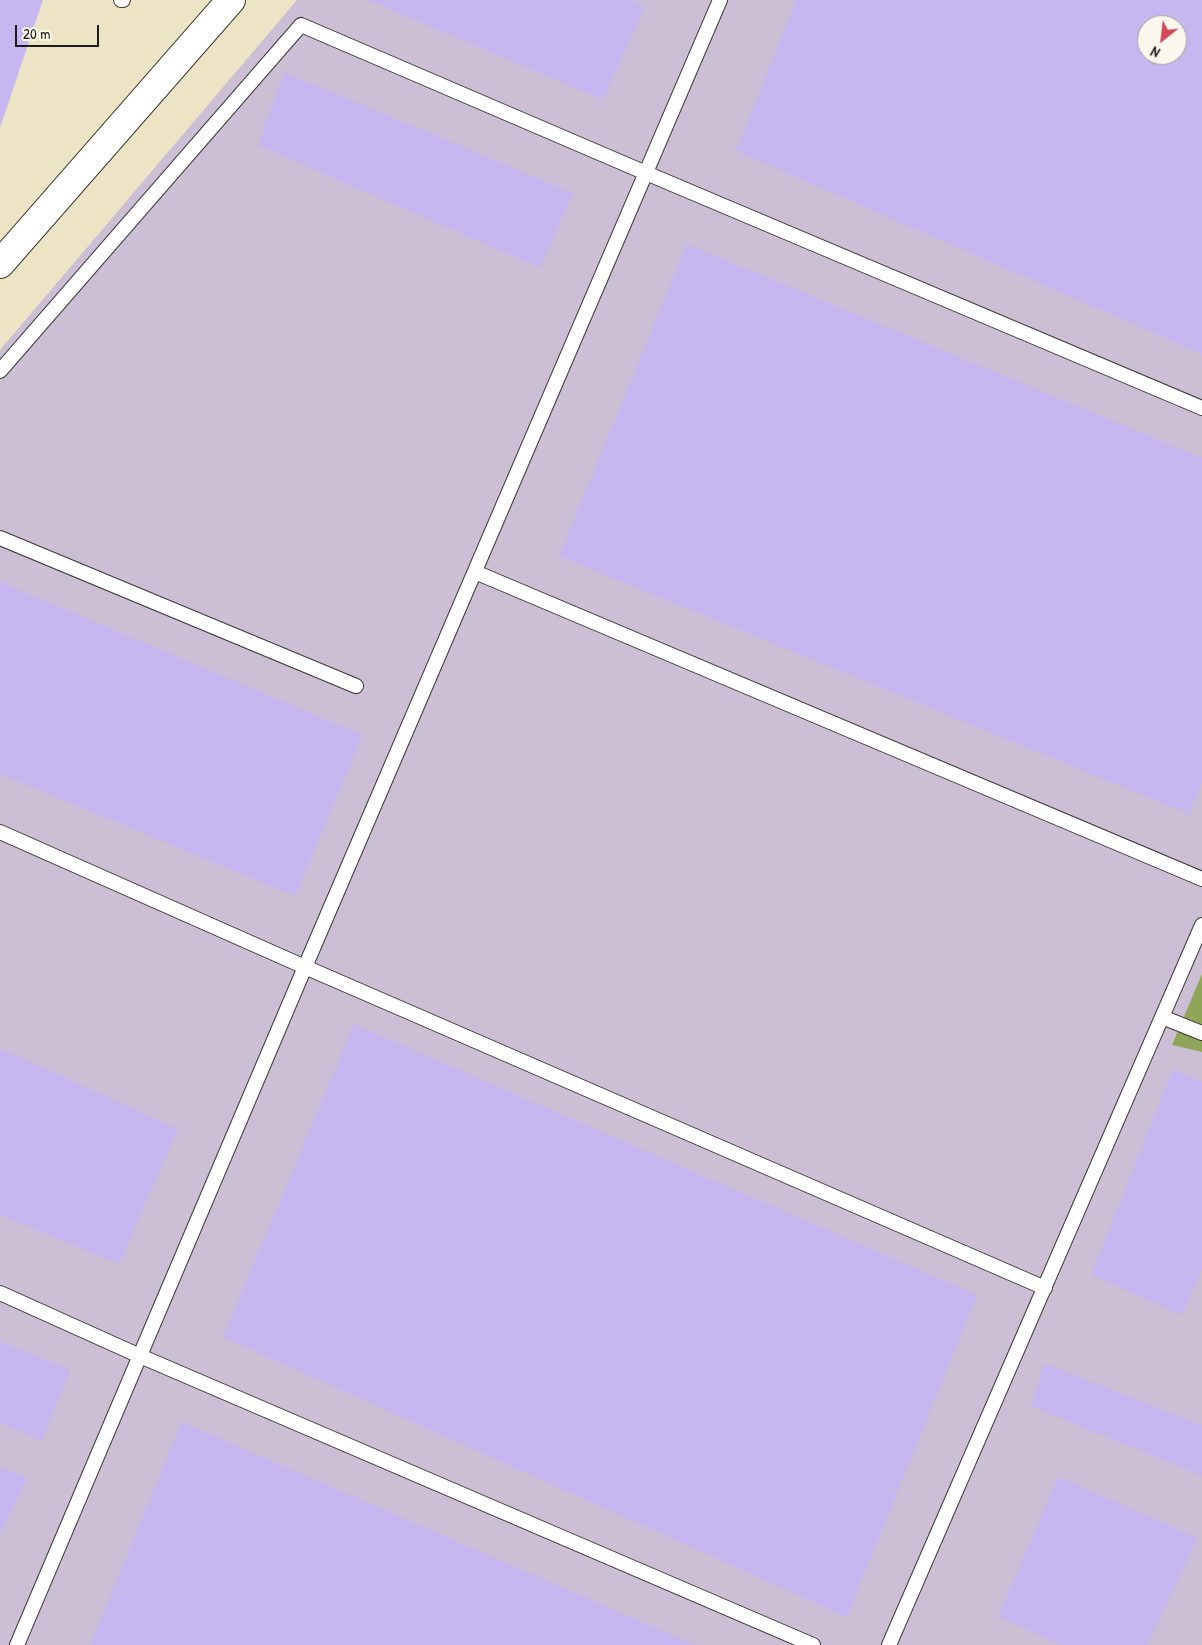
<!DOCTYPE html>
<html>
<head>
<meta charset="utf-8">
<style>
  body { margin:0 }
  #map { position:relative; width:1202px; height:1645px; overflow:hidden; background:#ede4c6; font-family:"Patrick Hand",sans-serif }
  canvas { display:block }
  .north { position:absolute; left:1137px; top:15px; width:50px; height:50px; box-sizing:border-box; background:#fbf7ec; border:1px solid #a29f99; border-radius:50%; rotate:209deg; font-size:14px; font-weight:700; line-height:20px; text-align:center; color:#1c1c1c }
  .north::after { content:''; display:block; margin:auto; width:18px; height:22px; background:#d1495b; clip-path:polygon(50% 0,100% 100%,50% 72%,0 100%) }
  .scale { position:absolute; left:15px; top:25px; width:84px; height:22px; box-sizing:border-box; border:2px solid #1c1c1c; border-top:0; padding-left:6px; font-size:15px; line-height:18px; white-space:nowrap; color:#1c1c1c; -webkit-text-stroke:4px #fbf7ec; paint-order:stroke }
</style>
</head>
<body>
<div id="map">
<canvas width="1202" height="1645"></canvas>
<div class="north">N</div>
<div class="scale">20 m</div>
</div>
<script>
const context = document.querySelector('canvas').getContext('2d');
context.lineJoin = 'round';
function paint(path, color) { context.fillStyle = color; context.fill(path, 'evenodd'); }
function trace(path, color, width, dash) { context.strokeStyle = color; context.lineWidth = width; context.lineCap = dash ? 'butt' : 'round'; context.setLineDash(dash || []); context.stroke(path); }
paint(new Path2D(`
  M297 0H1202V1645H0V350ZM1147 25H1177V55H1147Z`), '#ccbed4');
paint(new Path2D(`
  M1202 974V1052L1172 1045Z`), '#8fa658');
paint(new Path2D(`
  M0 0H43L0 128Z
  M368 0H632L645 6 603 100Z
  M796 0H1202V354L736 151ZM1147 25H1177V55H1147Z
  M284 72 573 193 540 268 258 145Z
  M687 244 1202 458V782L1189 814 559 556Z
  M0 582 363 735 295 896 0 774Z
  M354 1024 977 1295 847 1617 223 1337Z
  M0 1048 178 1129 119 1264 0 1215Z
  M1173 1069 1202 1082V1268L1182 1315 1091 1275Z
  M0 1341 70 1370 42 1441 0 1423Z
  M1044 1363 1202 1425V1476L1031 1406Z
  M182 1422 695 1645H90Z
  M0 1467 27 1478 0 1535Z
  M1058 1477 1198 1538 1147 1645H1062L998 1617Z`), '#c6b7f1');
const service = new Path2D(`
  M121 0H123
  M0 371 301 25 646 173 1202 408
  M0 538 356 686
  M475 572 1202 879
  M0 832 305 967 1045 1288
  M1162 1017 1202 1033
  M0 1293 140 1356 813 1645
  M17 1645 305 967 720 0
  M889 1645 1202 925`);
const tertiary = new Path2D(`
  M0 264 231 0`);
trace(service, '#3b3a36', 16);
trace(tertiary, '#3b3a36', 30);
trace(service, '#fff', 14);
trace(tertiary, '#fff', 28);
</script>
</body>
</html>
